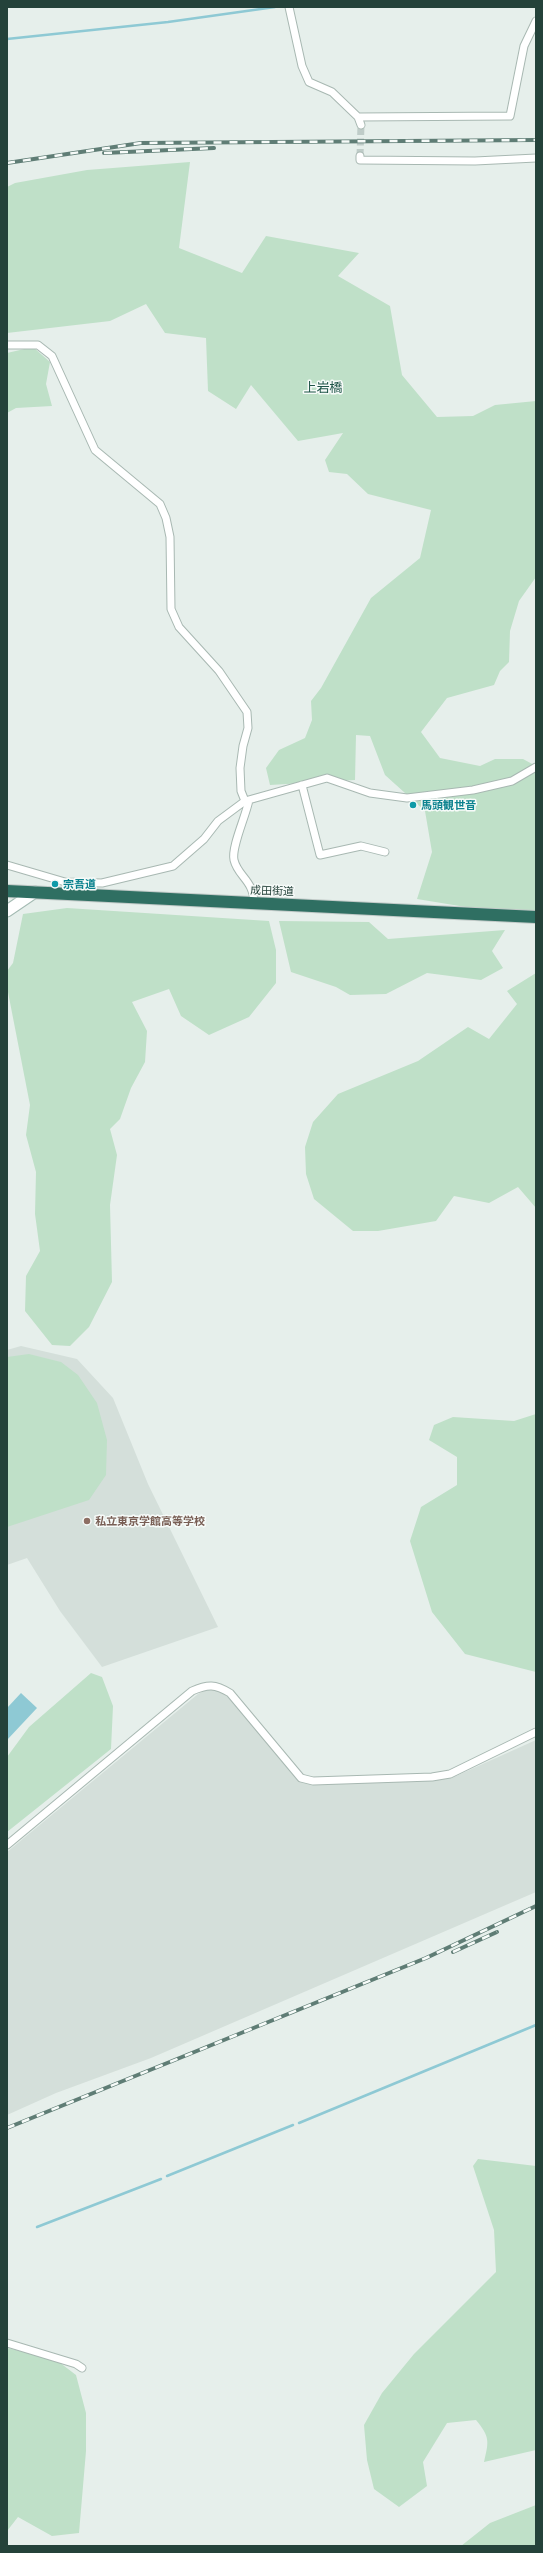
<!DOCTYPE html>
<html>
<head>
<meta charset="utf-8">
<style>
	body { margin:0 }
	#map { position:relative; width:543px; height:2553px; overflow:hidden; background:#e6efeb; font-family:Lato,sans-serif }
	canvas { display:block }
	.frame { position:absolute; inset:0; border:8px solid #24423a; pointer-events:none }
</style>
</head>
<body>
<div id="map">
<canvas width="543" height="2553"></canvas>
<div class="frame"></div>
</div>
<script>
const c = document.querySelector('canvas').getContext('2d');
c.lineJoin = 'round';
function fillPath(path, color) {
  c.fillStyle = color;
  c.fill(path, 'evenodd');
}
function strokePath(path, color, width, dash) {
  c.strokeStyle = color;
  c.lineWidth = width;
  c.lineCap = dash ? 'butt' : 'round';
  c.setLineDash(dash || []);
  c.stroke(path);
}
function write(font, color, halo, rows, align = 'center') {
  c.font = font + ' Lato,"Noto Sans JP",sans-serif';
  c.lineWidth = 3;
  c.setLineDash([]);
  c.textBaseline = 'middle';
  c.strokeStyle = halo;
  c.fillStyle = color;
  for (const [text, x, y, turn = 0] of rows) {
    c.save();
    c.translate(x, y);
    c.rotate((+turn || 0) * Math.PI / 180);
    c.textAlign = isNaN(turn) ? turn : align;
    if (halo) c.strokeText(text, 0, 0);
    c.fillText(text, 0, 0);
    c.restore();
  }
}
fillPath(new Path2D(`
	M21,1346L77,1359L113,1398L148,1484L218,1627L102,1667L60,1611L27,1558L7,1565V1350Z
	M213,1689L230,1697L298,1779L313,1784L439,1780L456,1776L536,1740V1892L151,2058L56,2093L7,2115V1852L198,1694L206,1690Z`), '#d4dfda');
fillPath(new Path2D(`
	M190,162L179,248L242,273L266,236L359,253L338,276L390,306L402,375L437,417L473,416L495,405L536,401V577L519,601L510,631L509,662L500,671L494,685L447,698L421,732L440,758L480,766L495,759H523L536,766V911L484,910L417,899L432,852L425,811L385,775L370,736L356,735L355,780L270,785L266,768L279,750L305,738L312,720L311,701L321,688L371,598L420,558L431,510L368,494L347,474L329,472L325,460L343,433L298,441L251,385L236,409L208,391L206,338L165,333L146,304L110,321L7,333V187L15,183L87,170Z
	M33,347L50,362L46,384L52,406L16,408L7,413V353Z
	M67,908L269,921L276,950V983L249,1017L209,1035L181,1016L169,989L132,1002L147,1031L145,1062L131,1088L120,1119L110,1129L117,1155L110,1205L112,1282L89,1327L70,1346L52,1345L25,1311L26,1276L40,1251L35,1214L36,1172L26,1135L30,1105L7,987V971L13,963L23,914Z
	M279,921L369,922L388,939L505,930L492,951L503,968L481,980L427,973L386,994L350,995L336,987L291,972Z
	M536,973V1208L518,1187L489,1203L454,1196L436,1221L378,1231H353L314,1199L306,1174L305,1147L313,1122L338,1094L418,1061L468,1027L489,1039L517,1004L507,991Z
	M29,1354L61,1362L78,1375L97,1403L107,1440L106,1475L89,1500L7,1527V1357Z
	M536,1414V1672L465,1654L432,1612L410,1541L421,1507L457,1485V1457L429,1440L434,1425L453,1417L514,1421Z
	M91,1673L102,1677L113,1706L111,1749L7,1832V1757L29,1727Z
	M478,2159L536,2166V2450L484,2462C489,2441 490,2437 476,2420L447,2423L423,2462L427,2486L399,2507L374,2489L367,2460L364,2425L382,2393L414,2354L496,2272L494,2230L473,2166Z
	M7,2348L55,2359L76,2375L86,2413V2451L79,2533L52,2536L18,2517L7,2531Z
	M536,2505V2546H461L490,2523Z`), '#bfe0c8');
fillPath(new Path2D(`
	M21,1693L37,1708L7,1740V1708Z`), '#8ec9d4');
strokePath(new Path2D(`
	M7,39L168,22L275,7
	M299,2123L536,2025
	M167,2176L293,2125
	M37,2227L161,2179`), '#8ec9d4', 2.5);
strokePath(new Path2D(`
	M360,156L361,125`), '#bfccc8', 7, [7, 3.5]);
const street = new Path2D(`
	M289,7L302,66L309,82L332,92L358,117
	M361,125L358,117L510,116L524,46L536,21
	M360,156V160L475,161L536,158
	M7,345H38L52,356L95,450L160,504L166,518L170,537L171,609L179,627L219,671L247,712L248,728L243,746L240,768L241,791L245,801
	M302,785L320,855L361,846L385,852
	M249,800C246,816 231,847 234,860C238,877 254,880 254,904
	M7,865L65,882L102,883L173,866L204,839L218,821L245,801L327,778L370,793L407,798L473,790L512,781L536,767
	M7,1845L192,1691C208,1684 215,1684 230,1693L301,1778L313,1781L432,1777L450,1774L536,1732
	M7,2343L76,2364L82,2368`);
const secondary = new Path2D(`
	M7,911L35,892`);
const highway = new Path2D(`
	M7,891L536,917`);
strokePath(street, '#a8b8b2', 9);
strokePath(secondary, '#a4bbb3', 13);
strokePath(highway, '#c2cac8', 14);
strokePath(street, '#fff', 7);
strokePath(secondary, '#fff', 11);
strokePath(highway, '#2f6f62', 12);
const rail = new Path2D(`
	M104,153L214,148
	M7,163L141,143L536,140
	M453,1952L497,1932
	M7,2128L426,1958L536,1906`);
strokePath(rail, '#5f7d75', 4);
strokePath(rail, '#f7fbf9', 2.5, [8]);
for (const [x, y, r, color] of [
	[413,805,4,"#0f9aa8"],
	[55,884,4,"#0f9aa8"],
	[87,1521,4,"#8d6e63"]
]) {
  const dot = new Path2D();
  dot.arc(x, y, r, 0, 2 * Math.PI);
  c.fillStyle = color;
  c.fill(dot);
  strokePath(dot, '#f7fbf9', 1.5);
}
write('bold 11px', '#0d838f', '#f7fbf9', [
	["馬頭観世音",421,805],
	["宗吾道",63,884]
], 'left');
write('11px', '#24423a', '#f7fbf9', [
	["成田街道",272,891,2]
]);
write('bold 11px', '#785e54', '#f7fbf9', [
	["私立東京学館高等学校",95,1521]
], 'left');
write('13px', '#1f5548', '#f7fbf9', [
	["上岩橋",323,388]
]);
</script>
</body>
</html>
